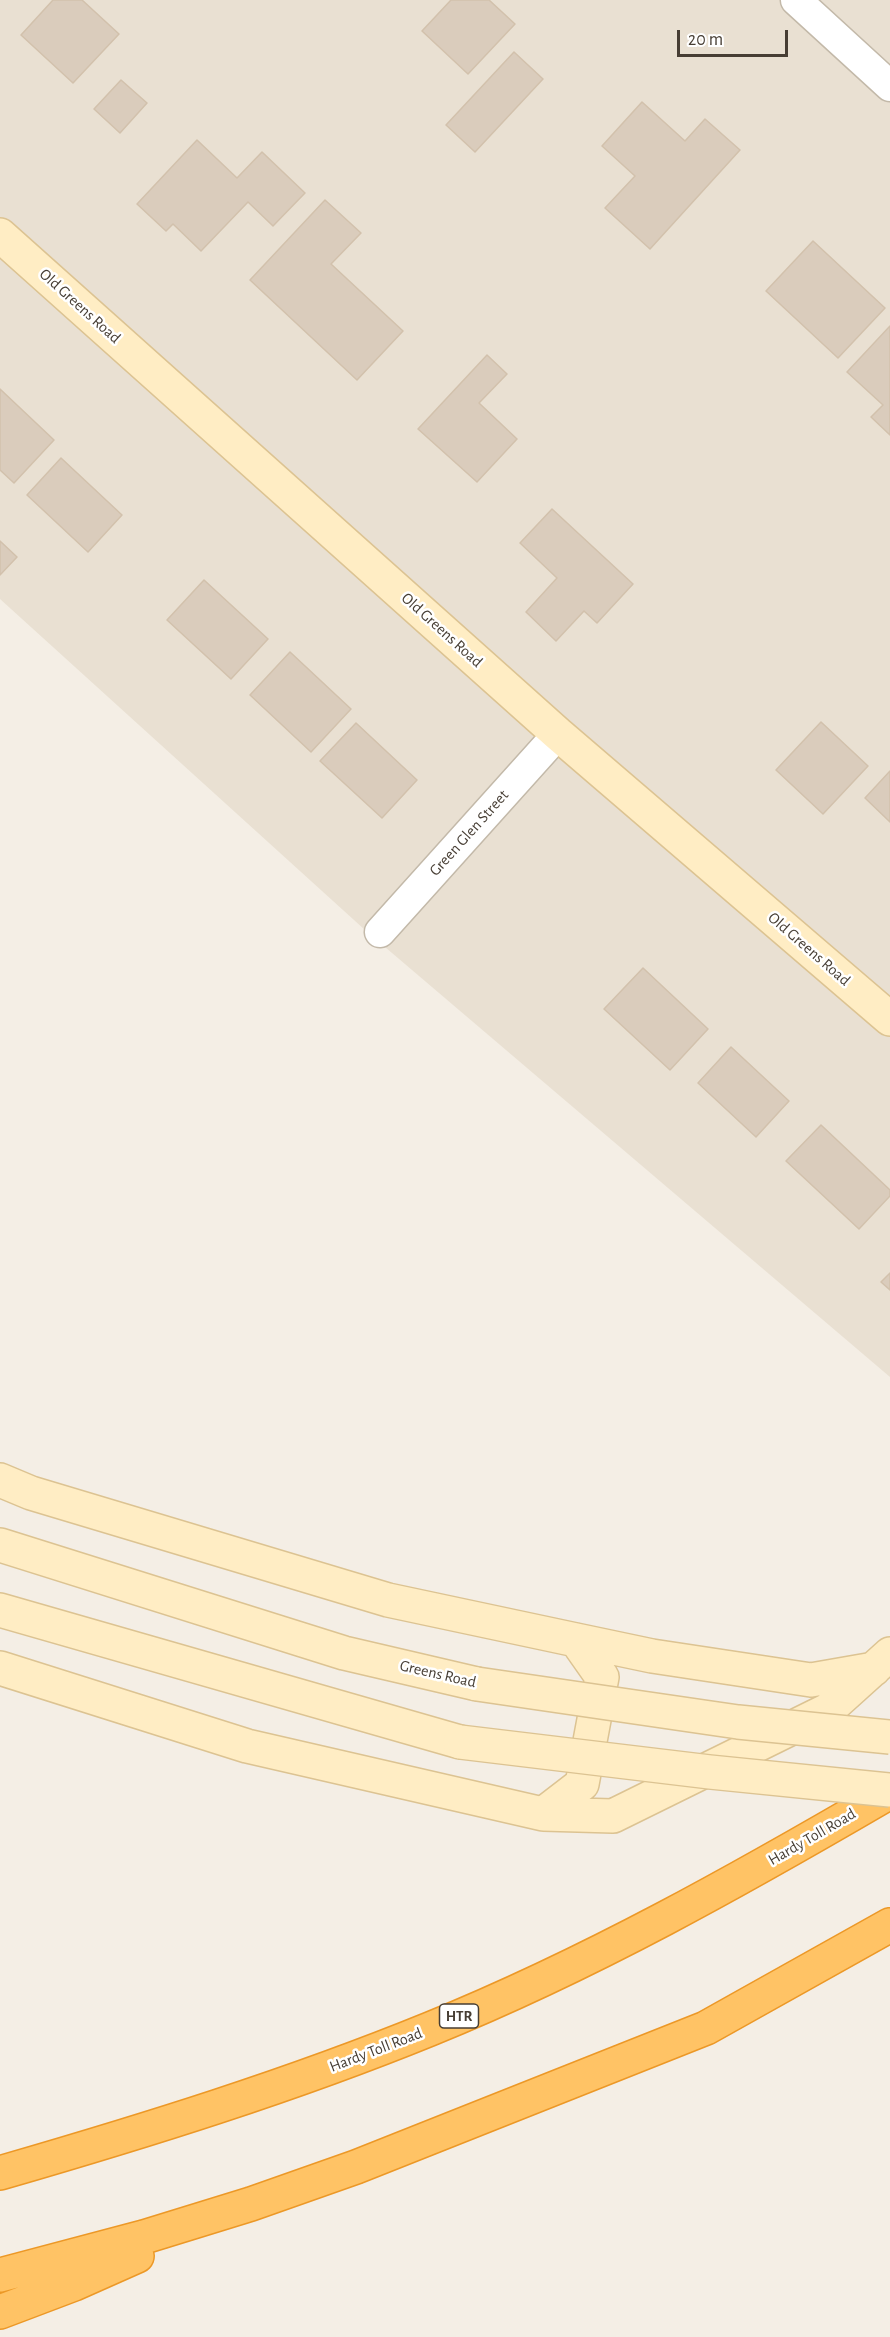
<!DOCTYPE html>
<html>
<head>
<meta charset="utf-8">
<style>
	body { margin:0 }
	#map { position:relative; width:890px; height:2337px; overflow:hidden; background:#f4eee5; font-family:"Alegreya Sans",sans-serif }
	canvas { display:block }
	.scale { position:absolute; left:677px; top:30px; width:111px; height:27px; box-sizing:border-box; border:3px solid #473e34; border-top:0; padding-left:8px; font-size:18px; line-height:21px; white-space:nowrap; color:#473e34; -webkit-text-stroke:4px #fff; paint-order:stroke }
</style>
</head>
<body>
<div id="map">
<canvas width="890" height="2337"></canvas>
<div class="scale">20 m</div>
</div>
<script>
const c = document.querySelector('canvas').getContext('2d');
c.lineJoin = 'round';
function fillPath(path, color) {
  c.fillStyle = color;
  c.fill(path, 'evenodd');
}
function strokePath(path, color, width, dash) {
  c.strokeStyle = color;
  c.lineWidth = width;
  c.lineCap = dash ? 'butt' : 'round';
  c.setLineDash(dash || []);
  c.stroke(path);
}
function write(font, color, halo, rows, align = 'center') {
  c.font = font + ' "Alegreya Sans",sans-serif';
  c.lineWidth = 5;
  c.setLineDash([]);
  c.textBaseline = 'middle';
  c.strokeStyle = halo;
  c.fillStyle = color;
  for (const [text, x, y, turn = 0] of rows) {
    c.save();
    c.translate(x, y);
    c.rotate((+turn || 0) * Math.PI / 180);
    c.textAlign = isNaN(turn) ? turn : align;
    if (halo) c.strokeText(text, 0, 0);
    c.fillText(text, 0, 0);
    c.restore();
  }
}
fillPath(new Path2D(`
	M0,0H890V1377L365,930L0,599Z`), '#e9e0d2');
const building = new Path2D(`
	M53,0H82L119,34L73,83L21,35Z
	M451,0H489L515,24L468,74L422,31Z
	M514,52L543,79L475,152L446,125Z
	M121,80L147,103L120,133L94,109Z
	M642,102L685,141L705,119L740,150L650,249L605,208L635,176L602,146Z
	M197,140L237,178L262,152L305,193L273,226L248,202L201,251L173,224L166,231L137,204Z
	M325,200L361,233L331,264L403,331L357,380L250,280Z
	M813,241L885,308L838,358L766,291Z
	M890,326V435L871,417L883,405L847,372Z
	M487,355L507,374L479,403L517,439L477,482L418,429Z
	M0,389L54,440L14,483L0,470Z
	M61,458L122,515L88,552L27,495Z
	M552,509L633,584L597,623L584,611L556,641L526,612L557,578L520,543Z
	M0,541L17,557L0,575Z
	M204,580L268,639L231,679L167,620Z
	M290,652L351,709L311,752L250,695Z
	M821,722L868,766L823,814L776,770Z
	M356,723L417,780L382,818L320,761Z
	M890,771V822L865,798Z
	M643,968L708,1029L670,1070L604,1009Z
	M731,1047L789,1101L756,1137L698,1083Z
	M821,1125L890,1190V1196L859,1229L786,1161Z
	M890,1273V1290L881,1282Z`);
fillPath(building, '#daccbc');
strokePath(building, '#d2c1ac', 1.5);
const street = new Path2D(`
	M796,0L890,86
	M380,932L558,734`);
const secondary = new Path2D(`
	M0,235L558,734L890,1019
	M0,1480L31,1493L388,1600L576,1640L652,1656L811,1680L874,1669
	M0,1545L344,1653L477,1684
	M0,1610L460,1742
	M0,1668L247,1746L543,1814L613,1816L828,1710L890,1654
	M543,1814L582,1784L602,1677L576,1640`);
const highway = new Path2D(`
	M0,2173C145,2131 290,2086 430,2029C590,1964 741,1879 890,1792
	M0,2275L144,2237L251,2204L356,2167L706,2028L890,1925
	M0,2312L74,2284L137,2256`);
strokePath(street, '#c3b9a9', 33);
strokePath(secondary, '#dcc392', 36);
strokePath(highway, '#ec9827', 36);
strokePath(street, '#fff', 30);
strokePath(secondary, '#ffedc4', 33);
strokePath(highway, '#ffc365', 33);
const secondaryBridge = new Path2D(`
	M477,1684L738,1722L890,1737
	M460,1742L710,1772L890,1790`);
strokePath(secondaryBridge, '#dcc392', 36, []);
strokePath(secondaryBridge, '#ffedc4', 33);
for (const [x, y, w] of [
	[459,2016,39]
]) {
  const box = new Path2D();
  box.roundRect(x - w / 2, y - 12, w, 24, 4.5);
  c.fillStyle = '#fff';
  c.fill(box);
  strokePath(box, '#473e34', 1.5);
}
write('bold 15px', '#473e34', null, [
	["HTR",459,2016]
]);
write('16px', '#473e34', '#fff', [
	["Old Greens Road",80,306,42],
	["Old Greens Road",442,630,42],
	["Green Glen Street",469,833,-48],
	["Old Greens Road",809,949,41],
	["Greens Road",438,1674,13],
	["Hardy Toll Road",812,1837,-30],
	["Hardy Toll Road",376,2050,-21]
]);
</script>
</body>
</html>
